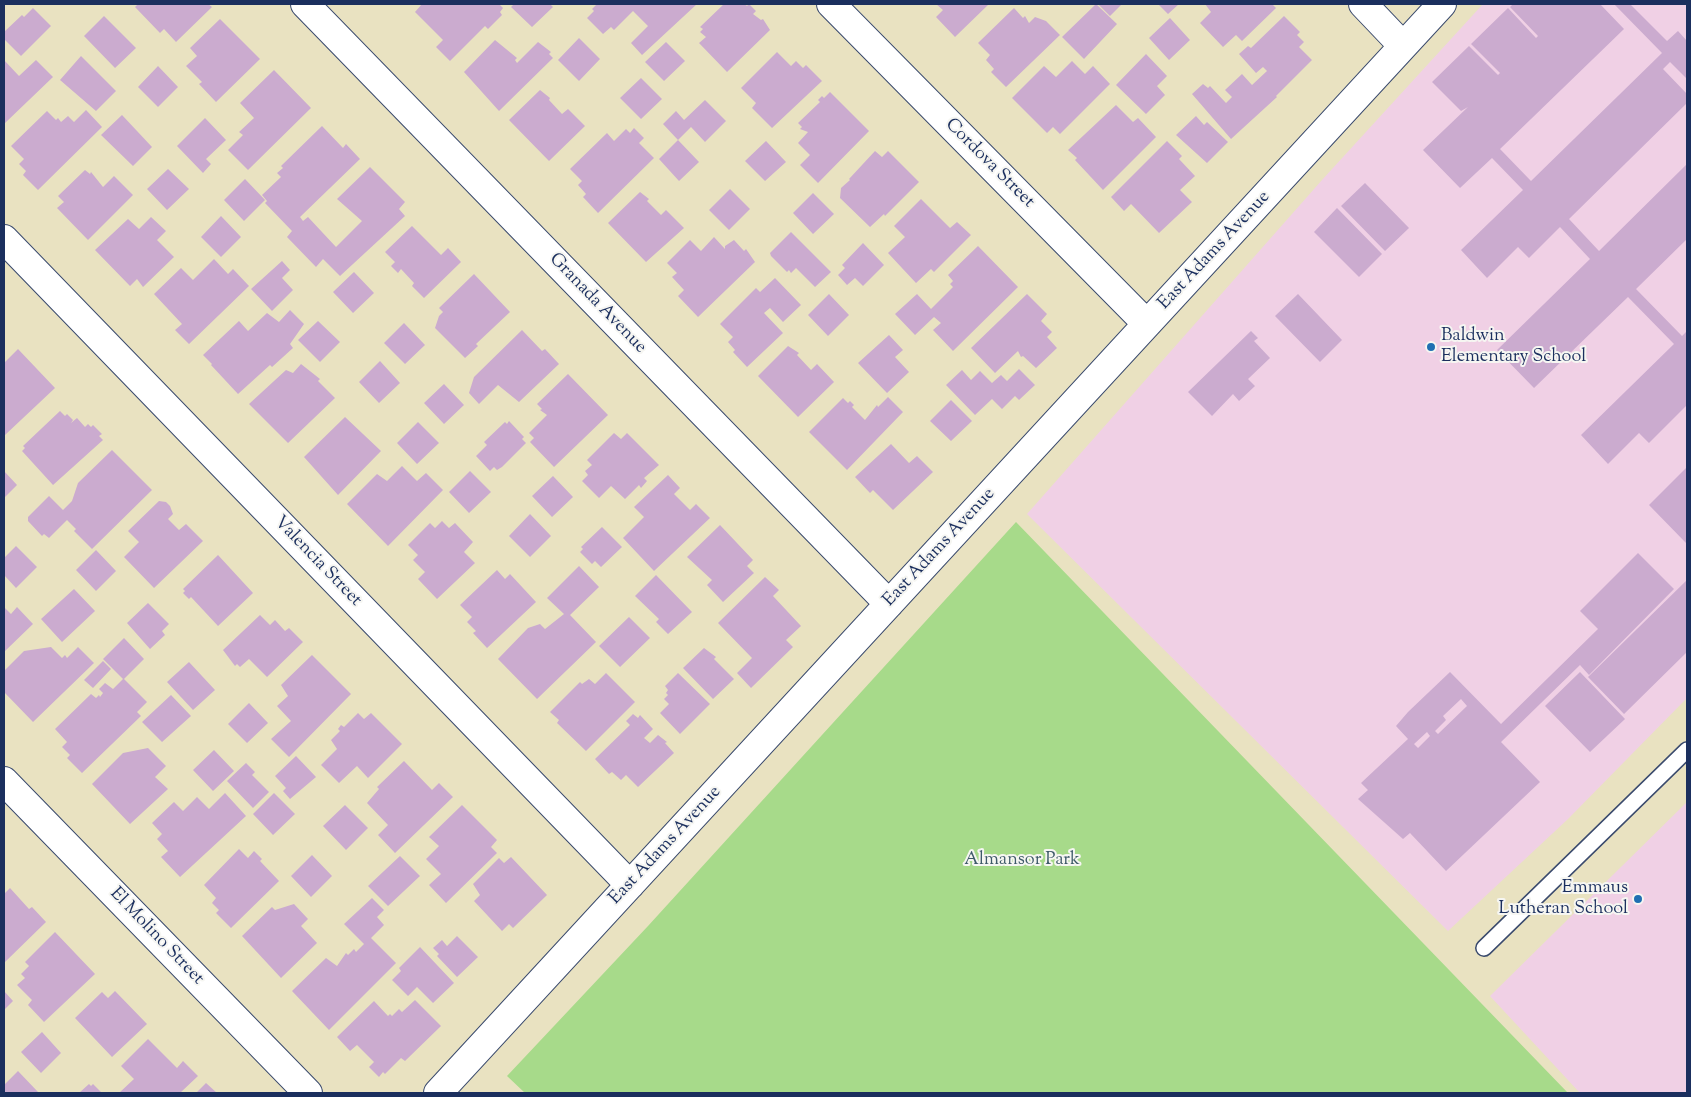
<!DOCTYPE html>
<html>
<head>
<meta charset="utf-8">
<style>
	body { margin:0 }
	#map { position:relative; width:1691px; height:1097px; overflow:hidden; background:#e9e2c1; font-family:"Sorts Mill Goudy",serif }
	canvas { display:block }
	.frame { position:absolute; inset:0; border:5px solid #1b2f5e; pointer-events:none }
</style>
</head>
<body>
<div id="map">
<canvas width="1691" height="1097"></canvas>
<div class="frame"></div>
</div>
<script>
const c = document.querySelector('canvas').getContext('2d');
c.lineJoin = 'round';
function fillPath(path, color) {
  c.fillStyle = color;
  c.fill(path, 'evenodd');
}
function strokePath(path, color, width, dash) {
  c.strokeStyle = color;
  c.lineWidth = width;
  c.lineCap = dash ? 'butt' : 'round';
  c.setLineDash(dash || []);
  c.stroke(path);
}
function write(font, color, halo, rows, align = 'center') {
  c.font = font + ' "Sorts Mill Goudy",serif';
  c.lineWidth = 4;
  c.setLineDash([]);
  c.textBaseline = 'middle';
  c.strokeStyle = halo;
  c.fillStyle = color;
  for (const [text, x, y, turn = 0] of rows) {
    c.save();
    c.translate(x, y);
    c.rotate((+turn || 0) * Math.PI / 180);
    c.textAlign = isNaN(turn) ? turn : align;
    if (halo) c.strokeText(text, 0, 0);
    c.fillText(text, 0, 0);
    c.restore();
  }
}
fillPath(new Path2D(`
	M1483,4H1687V698L1568,819L1448,931L1027,514L1322,180Z
	M1687,802V1093H1580L1490,996Z`), '#f0d0e5');
fillPath(new Path2D(`
	M1016,522L1568,1093H525L507,1076L648,926Z`), '#a7da8a');
fillPath(new Path2D(`
	M138,4H208L212,7L176,42L164,29L160,33L135,7Z
	M422,4H499L503,8L500,12L502,15L488,29L485,26L450,61L436,47L443,40L415,12Z
	M514,4H550L553,7L532,27L511,7Z
	M597,4H697L642,55L631,43L648,26L633,11L614,30L611,27L603,34L587,18L594,11L592,9Z
	M724,4H744L747,6L749,4L756,11L753,14L761,20L763,19L770,30L727,72L699,43L706,37L700,32L703,29L700,27Z
	M936,4H989L955,37L936,17L943,10Z
	M1096,4L1117,24L1084,59L1062,37Z
	M1098,4H1122L1110,16Z
	M1158,4H1179L1168,14Z
	M1205,4H1272L1276,8L1242,41L1236,35L1223,47L1200,23L1211,12Z
	M1513,4H1600L1624,29L1500,149L1531,181L1662,53L1614,4H1630L1667,41L1678,31L1687,41V79L1670,62L1663,69L1687,94V103L1569,219L1599,251L1687,164V239L1636,289L1682,336L1687,331V405L1649,443L1639,433L1608,464L1581,435L1674,344L1628,297L1534,388L1497,350L1590,259L1560,227L1529,258L1518,247L1487,278L1461,250L1523,190L1492,158L1460,188L1423,150L1468,107L1461,111L1432,82L1469,46L1498,75L1500,73L1471,44L1508,8L1536,38L1538,36L1510,7Z
	M33,8L51,26L21,56L4,39V32L22,15L24,17Z
	M1014,8L1023,18L1025,16L1029,23L1035,17L1046,21L1060,35L1006,87L991,72L994,69L986,60L990,55L978,43Z
	M104,16L136,48L115,68L84,36Z
	M1284,16L1300,32L1297,35L1304,42L1299,47L1312,60L1276,96L1277,97L1231,139L1192,94L1203,84L1208,88L1210,86L1226,103L1232,97L1225,90L1242,74L1252,85L1267,71L1263,67L1256,73L1239,54L1248,46L1251,48Z
	M1170,18L1190,40L1169,60L1149,38Z
	M220,19L260,59L216,102L199,84L202,82L186,66L197,56L190,48Z
	M579,38L600,59L579,81L558,60Z
	M495,40L517,58L515,60L517,63L538,42L551,52L549,54L553,58L499,111L464,72Z
	M666,42L685,61L664,81L645,62Z
	M777,52L791,66L796,61L803,68L806,65L822,81L772,128L752,108L756,103L741,88Z
	M1146,54L1167,76L1157,86L1165,95L1146,114L1116,85Z
	M81,56L116,91L96,111L60,80Z
	M4,60L19,76L36,60L53,77L4,124Z
	M1072,61L1085,74L1093,66L1110,84L1060,134L1053,127L1047,133L1012,98L1044,66L1056,77Z
	M158,66L178,87L158,107L138,87Z
	M274,70L311,108L248,170L228,150L243,135L239,132L254,118L240,103Z
	M641,78L662,99L641,119L620,98Z
	M540,90L550,98L549,100L562,114L568,109L585,126L549,161L509,120Z
	M830,92L869,131L818,183L800,165L810,155L798,143L808,132L800,129L802,127L798,123L820,102L818,100L822,96L824,98Z
	M705,100L726,121L705,142L691,127L678,140L663,124L676,111L684,120Z
	M1116,105L1133,122L1138,118L1156,137L1103,190L1075,160L1077,158L1068,150Z
	M86,110L102,127L38,190L23,175L26,171L19,164L24,159L11,146L47,111L56,120L58,118L61,122L68,116L74,122Z
	M122,115L152,147L133,166L101,135Z
	M1196,116L1204,125L1207,122L1228,142L1207,163L1176,135Z
	M205,118L226,140L206,159L211,164L203,173L177,146Z
	M322,126L343,148L346,144L360,159L300,217L303,221L308,217L336,247L362,221L337,199L370,167L405,202L399,209L405,216L340,276L323,259L316,267L287,237L292,231L265,203L267,201L262,195L281,177L277,173L283,168L281,166Z
	M634,128L644,138L639,143L654,158L598,213L583,197L586,194L578,185L582,181L570,169L607,133L614,141L626,129L630,133Z
	M678,140L699,162L679,181L659,159Z
	M766,141L786,162L765,181L745,161Z
	M1167,141L1182,156L1179,159L1195,176L1180,190L1192,202L1159,233L1131,204L1124,211L1111,197Z
	M875,151L882,157L888,151L919,182L885,216L884,214L870,227L840,198L841,188L850,180L849,179Z
	M168,169L189,189L167,210L147,189Z
	M85,170L90,174L91,172L103,187L114,176L133,195L88,240L57,208L64,202L58,196Z
	M245,179L265,200L244,221L224,200Z
	M1365,183L1409,228L1385,251L1341,206Z
	M730,189L750,209L729,230L709,210Z
	M640,192L649,199L647,201L661,215L666,210L684,228L646,262L608,223Z
	M813,193L834,214L813,234L793,213Z
	M921,199L950,228L957,222L971,235L934,272L931,269L916,283L888,253L905,237L894,226Z
	M1337,208L1382,254L1359,277L1314,232Z
	M221,216L241,237L221,257L201,237Z
	M151,217L166,231L157,240L174,257L143,287L137,279L130,286L95,250L128,219L139,229Z
	M412,226L441,255L448,248L461,262L424,298L412,286L414,283L401,269L398,273L391,266L395,262L385,252Z
	M791,232L831,272L815,287L796,268L791,273L789,270L787,272L771,256L770,253Z
	M714,237L725,249V246L734,240L744,251L746,249L755,262L698,317L678,296L684,290L672,277L677,273L667,263L690,240L701,251Z
	M863,243L884,265L863,286L855,278L847,285L838,275L845,268L842,265Z
	M978,246L1018,287L953,351L933,330L941,323L934,317L915,335L895,314L917,294L931,309L953,287L950,284L953,281L948,275Z
	M214,259L228,274L233,269L249,286L189,344L175,330L182,324L154,294L181,268L193,280Z
	M282,261L290,270L282,278L293,290L272,311L251,289Z
	M354,272L374,293L353,313L333,292Z
	M474,274L510,312L476,344L478,346L465,358L435,328L439,316L443,312L439,308Z
	M775,278L801,305L783,322L770,308L764,313L783,333L747,367L733,352L735,350L728,342L733,337L720,324L756,288L760,292Z
	M829,294L849,315L828,336L808,315Z
	M1027,294L1047,314L1041,321L1052,332L1047,337L1057,348L1036,368L1023,356L1021,357L1018,351L995,373L971,348Z
	M1298,294L1342,340L1320,362L1275,316Z
	M290,310L304,324L290,344L293,348L272,367L270,365L238,394L211,365L212,364L203,355L239,321L248,331L267,313L279,322Z
	M318,321L340,342L320,362L298,340Z
	M404,323L425,345L405,364L384,343Z
	M522,330L542,351L545,349L559,364L519,402L498,385L479,404L469,393L474,377Z
	M1251,331L1258,338L1254,341L1270,358L1248,379L1255,386L1239,401L1233,394L1212,416L1188,392Z
	M889,335L903,350L895,357L909,372L887,393L858,363Z
	M788,346L799,353L797,355L811,370L817,364L834,382L798,417L758,376Z
	M18,349L55,388L5,435L4,363Z
	M380,361L400,383L379,403L359,382Z
	M301,364L320,379L318,381L335,398L288,443L249,404L286,370L293,373Z
	M1019,369L1035,385L1019,400L1015,396L1002,409L992,399L975,415L946,385L962,370L971,380L980,371L992,383L1001,375L1007,381Z
	M568,374L608,415L554,467L530,442L534,438L529,433L547,415L540,410L542,409L537,404Z
	M444,384L464,405L444,424L424,403Z
	M888,397L903,412L847,470L809,432L843,398L848,403L850,401L854,405L852,407L865,420L877,405L878,407Z
	M951,400L972,421L951,441L930,421Z
	M60,411L65,416L67,414L73,420L71,423L77,418L85,427L88,424L91,427L93,425L102,434L99,436L103,440L53,485L22,451L25,448L23,446Z
	M345,417L381,451L338,495L304,457Z
	M509,421L524,437L522,439L526,443L502,467L497,470L494,467L490,471L476,456L487,445L484,442L505,422L507,424Z
	M418,422L439,443L417,464L397,443Z
	M614,433L621,439L627,433L659,465L644,478L647,481L641,488L639,485L625,499L611,486L599,498L582,481L588,475L585,471L592,465L587,460Z
	M891,444L909,463L917,456L933,472L893,510L873,490L870,493L855,477Z
	M112,450L152,490L92,549L74,531L76,529L67,520L49,538L44,534L42,536L28,521V517L49,496L63,510L72,501L78,483Z
	M402,466L417,481L426,473L443,490L388,546L347,504L377,474L387,481Z
	M1687,467V542L1686,543L1649,505Z
	M4,471L17,485L4,498Z
	M470,471L491,492L469,513L449,492Z
	M668,475L680,488L674,494L690,510L696,504L710,518L654,571L623,538L644,517L634,507Z
	M553,476L573,497L552,517L532,496Z
	M159,501L166,502L170,506L173,514L168,519L179,530L186,524L203,541L154,588L124,557L139,542L128,531Z
	M530,514L551,536L530,557L509,536Z
	M442,521L449,528L455,523L473,542L464,552L475,563L437,599L418,579L425,572L413,560L418,555L408,545L430,523L435,528Z
	M720,525L753,560L747,566L754,573L723,602L707,585L712,580L687,557Z
	M602,527L622,547L601,567L595,561L592,564L580,552L583,549L581,547Z
	M16,546L37,567L16,588L4,575V558Z
	M96,550L116,571L96,591L76,570Z
	M1638,553L1674,589L1589,675L1580,665L1501,742L1540,782L1446,871L1410,833L1403,839L1358,799L1368,790L1361,783L1408,739L1396,726L1408,712L1450,672L1501,724L1598,629L1580,611ZM1461,699L1467,706L1438,734L1435,731L1446,720L1443,716ZM1427,732L1430,736L1418,748L1414,744Z
	M218,555L253,593L218,626L191,597L189,599L183,593L185,591L183,589Z
	M579,566L599,587L570,615L596,642L537,699L498,659L528,628L540,624L545,629L564,614L547,598Z
	M497,570L505,579L510,574L536,602L487,648L473,633L476,631L467,622L472,617L460,605Z
	M656,575L692,612L668,634L656,622L659,619L635,596Z
	M765,577L779,590L773,596L801,626L786,640L793,647L751,688L737,673L752,658L718,623Z
	M1687,580V652L1624,714L1588,677Z
	M74,589L95,611L62,642L41,619Z
	M148,603L169,624L162,631L165,635L150,649L127,623Z
	M4,607L11,614L17,607L33,624L4,652Z
	M260,615L270,625L275,620L285,631L289,628L303,642L267,677L249,659L240,667L237,664L235,666L223,650Z
	M629,617L650,638L620,667L599,646Z
	M124,638L144,659L124,679L147,702L137,712L141,716L82,773L67,758L70,755L62,747L67,742L55,729L91,694L96,698L99,695L100,697L103,693L99,689L105,683L113,689L123,679L103,659Z
	M51,647L62,658L65,655L67,658L78,647L94,663L33,722L4,692V671L24,651Z
	M704,648L716,657L714,659L734,679L713,699L683,668Z
	M312,655L351,694L289,757L271,739L291,721L277,706L288,696L281,685Z
	M103,661L111,669L93,688L84,680Z
	M189,662L215,690L193,710L167,682Z
	M1580,672L1625,719L1590,752L1545,706Z
	M606,673L635,702L586,751L557,723L559,720L550,712L580,682L582,684L589,679L595,684Z
	M678,673L710,704L680,734L660,713L669,704L664,699L668,695L666,693L668,690L665,686Z
	M171,695L191,716L162,742L142,722Z
	M249,703L268,723L247,743L228,724Z
	M358,713L364,719L371,713L402,744L368,778L357,766L339,783L321,765L337,749L331,740L340,731L338,729L341,725L344,727Z
	M633,714L638,718L640,715L653,729L644,738L650,743L658,735L667,742L665,743L674,753L638,787L626,775L621,780L612,772L609,774L595,759L630,725L626,721Z
	M148,748L166,766L155,777L168,789L130,824L92,784L123,753Z
	M214,750L234,771L213,791L193,770Z
	M296,756L316,777L290,799L283,791L286,788L275,776Z
	M404,761L432,790L439,783L453,797L395,853L378,835L388,825L367,803L379,789L377,787Z
	M246,763L255,772L252,775L269,792L253,808L227,781Z
	M225,793L246,816L180,877L161,857L168,851L157,839L162,834L152,823L174,802L183,811L197,797L209,809Z
	M274,793L295,814L273,835L253,814Z
	M345,805L368,828L346,850L323,826Z
	M462,805L497,840L491,847L497,853L446,903L429,885L441,874L426,859L439,846L429,837Z
	M239,849L248,858L254,851L262,859L260,861L279,881L231,928L216,913L219,910L212,903L216,898L204,885Z
	M312,855L332,876L311,897L291,876Z
	M400,856L420,876L388,906L368,886Z
	M511,857L547,895L513,928L509,924L502,931L474,901L480,895L473,884L499,858L504,863Z
	M10,888L29,909L32,907L46,922L4,963V894Z
	M372,898L384,910L377,917L384,925L371,938L396,963L329,1030L292,991L326,958L337,966L346,953L348,955L354,949L356,952L364,944L344,924Z
	M294,904L308,919L301,926L317,943L281,978L242,936L272,907L275,910Z
	M55,932L95,974L44,1022L28,1005L32,1000L17,985L25,978L21,974L29,966L25,962Z
	M457,936L478,957L457,977L437,956L439,954L433,948L442,940L447,946Z
	M420,947L454,983L433,1003L417,987L408,996L392,980L401,971L399,968Z
	M4,991L13,1001L4,1010Z
	M115,991L147,1024L112,1057L75,1018L102,992L108,998Z
	M415,1000L441,1026L405,1061L401,1058L385,1074L383,1072L379,1077L369,1067L374,1062L357,1045L350,1051L337,1037L374,1001L388,1016L390,1014L392,1016L399,1009L402,1012Z
	M42,1032L61,1053L41,1073L21,1052Z
	M148,1039L177,1068L183,1061L198,1076L180,1093H119L134,1079L121,1066Z
	M18,1071L38,1092L37,1093H4V1085Z
	M206,1083L217,1093H196Z
	M89,1084L91,1086L93,1084L102,1093H79Z`), '#cbabcf');
const lane = new Path2D(`
	M1484,948L1687,750`);
const street = new Path2D(`
	M305,4L889,604
	M831,4L1147,324
	M1363,4L1403,46
	M4,239L630,885
	M4,781L308,1093
	M438,1093L1442,4`);
strokePath(lane, '#3a4a6d', 18);
strokePath(street, '#3a4a6d', 30);
strokePath(lane, '#fff', 15);
strokePath(street, '#fff', 28);
for (const [x, y, r, color] of [
	[1431,347,5,"#1f6fb2"],
	[1638,899,5,"#1f6fb2"]
]) {
  const dot = new Path2D();
  dot.arc(x, y, r, 0, 2 * Math.PI);
  c.fillStyle = color;
  c.fill(dot);
  strokePath(dot, '#f6f6f2', 2);
}
write('18px', '#1b2f5e', '#f6f6f2', [
	["Cordova Street",989,164,45],
	["East Adams Avenue",1215,251,-47],
	["Granada Avenue",597,304,46],
	["East Adams Avenue",940,548,-47],
	["Valencia Street",317,562,46],
	["East Adams Avenue",666,846,-47],
	["El Molino Street",156,937,46]
]);
write('18px', '#1b2f5e', '#f6f6f2', [
	["Baldwin",1441,337],
	["Elementary School",1441,358],
	["Emmaus",1628,889,"right"],
	["Lutheran School",1628,910,"right"]
], 'left');
write('18px', '#3e5a69', '#f6f6f2', [
	["Almansor Park",1022,861]
]);
</script>
</body>
</html>
